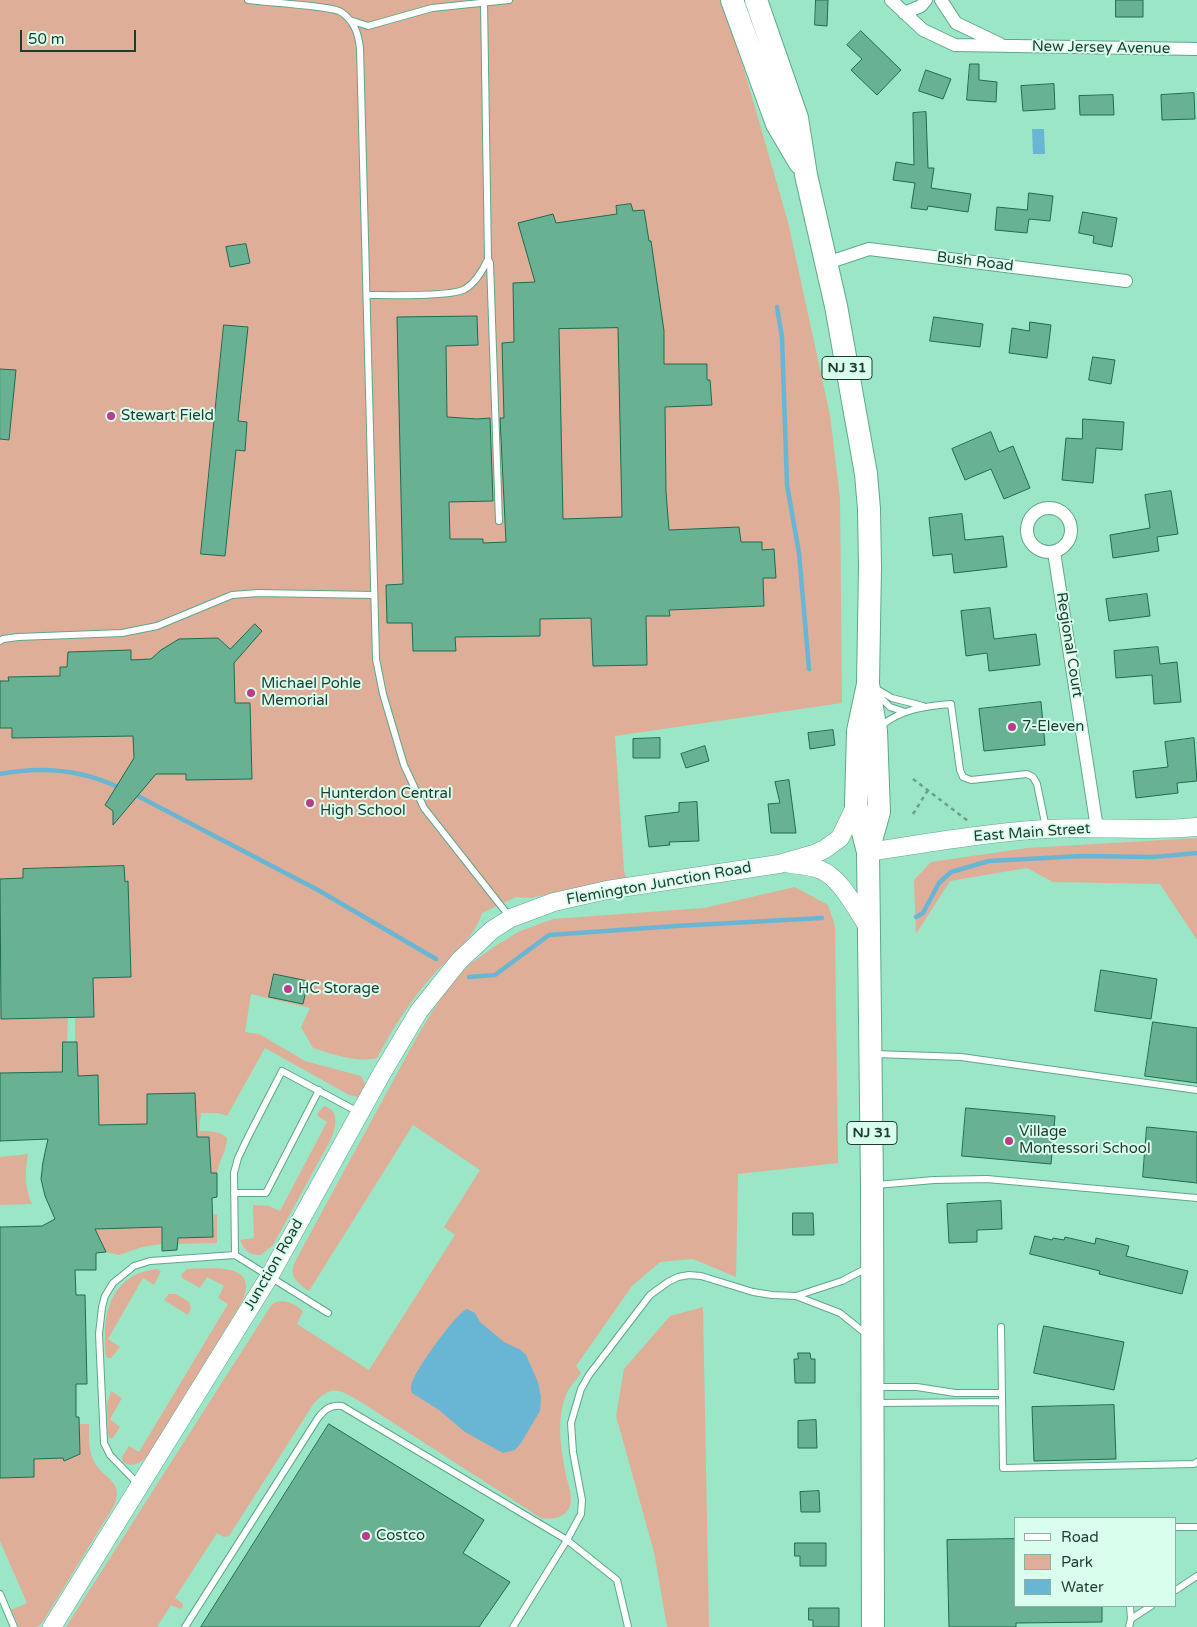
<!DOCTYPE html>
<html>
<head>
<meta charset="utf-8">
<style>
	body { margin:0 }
	#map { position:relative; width:1197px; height:1627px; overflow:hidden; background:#9be6c6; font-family:"Varela Round",sans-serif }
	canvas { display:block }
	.legend { position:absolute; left:1014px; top:1517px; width:162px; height:90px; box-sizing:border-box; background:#dafeed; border:1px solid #8fb1a1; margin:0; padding:6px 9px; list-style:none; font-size:15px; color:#1e3d30 }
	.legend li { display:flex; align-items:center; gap:10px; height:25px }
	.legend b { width:25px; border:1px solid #8fb1a1 }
	.scale { position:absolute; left:20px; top:30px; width:116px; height:22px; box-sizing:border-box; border:2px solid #1e3d30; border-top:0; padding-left:6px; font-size:15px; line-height:18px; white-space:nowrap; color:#1e3d30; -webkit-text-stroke:4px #dafeed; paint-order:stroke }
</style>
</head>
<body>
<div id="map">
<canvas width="1197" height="1627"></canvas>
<ul class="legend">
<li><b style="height:6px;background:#fff"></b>Road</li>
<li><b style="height:14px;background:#dfae98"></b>Park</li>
<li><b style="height:14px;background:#69b6d4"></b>Water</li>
</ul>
<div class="scale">50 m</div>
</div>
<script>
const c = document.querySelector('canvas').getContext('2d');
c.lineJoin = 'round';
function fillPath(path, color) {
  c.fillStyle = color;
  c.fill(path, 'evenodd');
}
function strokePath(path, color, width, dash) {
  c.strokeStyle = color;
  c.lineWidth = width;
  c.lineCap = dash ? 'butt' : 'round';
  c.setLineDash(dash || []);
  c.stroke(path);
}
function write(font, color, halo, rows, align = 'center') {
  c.font = font + ' "Varela Round",sans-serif';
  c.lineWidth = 4;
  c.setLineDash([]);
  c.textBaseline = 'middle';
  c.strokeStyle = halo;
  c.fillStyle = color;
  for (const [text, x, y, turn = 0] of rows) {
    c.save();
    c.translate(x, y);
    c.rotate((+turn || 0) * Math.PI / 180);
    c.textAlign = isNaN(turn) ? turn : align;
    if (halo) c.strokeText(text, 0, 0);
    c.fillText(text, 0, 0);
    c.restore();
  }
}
fillPath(new Path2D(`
	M0,0H724L788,222L830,415L840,498L842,703L615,736L624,870L626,878L530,898L516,897L482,913C475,938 450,956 434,974C411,999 393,1028 377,1058C356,1063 332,1054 313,1048L301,1027L310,1008L251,994L245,1032L259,1034L305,1061L361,1076L366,1086L363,1093L358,1097L349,1095L265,1048L227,1116L218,1113H201L199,1131C208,1131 221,1131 227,1138C227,1150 219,1161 217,1173H211L209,1137H197L195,1093L147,1124L99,1125L98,1076H78L77,1042H75V1018L94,1017L91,877L64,868L24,869L23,878L0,879ZM128,881L129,977L110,978L108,882Z
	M1197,838V940L1160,884L1053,882L1027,868L950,881L916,934L914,880L931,862L1027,848Z
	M795,887L828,905L835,926L838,1163L738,1174L736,1277L693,1259L660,1262L632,1286L576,1366L581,1373C576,1380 569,1387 566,1395C556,1421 561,1449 566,1475C568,1484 573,1496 570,1506C566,1518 552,1520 541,1518L361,1402C340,1390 333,1383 314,1403L229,1536L224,1537L217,1533L175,1598L183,1604V1606L181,1609L171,1605L157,1627H66L272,1304C284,1298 293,1303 303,1311L297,1324L369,1370L455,1235L444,1227L480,1170L413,1125L309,1291C283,1274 293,1267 305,1243L418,1035L432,1012L451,984L470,964L494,947L520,931L553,919L704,908Z
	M0,981L1,1019L68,1018L67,1042H63L62,1057L70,1072L0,1073Z
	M324,1106C340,1110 336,1127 331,1139L273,1245L261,1255C249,1255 245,1251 240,1240L254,1238L253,1205L269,1206L280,1211L327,1122L319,1117L317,1114Z
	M28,1154C25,1172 24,1187 32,1204L0,1205V1157Z
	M213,1214L217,1215V1243L177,1244V1238L213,1237Z
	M162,1227V1244L142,1247L119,1255L106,1252L99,1238H96L81,1229Z
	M157,1269L161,1271L154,1285L143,1278L108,1339L120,1347L111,1358H107C104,1351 105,1342 105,1335C105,1300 120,1273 157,1269Z
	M187,1269C209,1269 259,1261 243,1300L148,1456C140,1463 133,1468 123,1462L122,1457L129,1446L139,1452L228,1304L218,1298L224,1286L207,1277L200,1288L182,1278L181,1275Z
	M169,1294H176L189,1302L191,1308L188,1315L164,1300Z
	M703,1307L709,1627H667L654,1552L616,1416L624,1369L670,1316Z
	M111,1391L122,1398L110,1419L120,1427L113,1438H109L108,1434L107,1405Z
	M80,1424H89C89,1435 88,1449 93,1459C100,1478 124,1479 115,1504L42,1623L37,1627H19L11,1610L27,1603L0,1541V1478L33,1477L34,1459L63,1458L64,1461L80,1454Z`), '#dfae98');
fillPath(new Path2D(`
	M1032,129H1044L1045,154H1033Z
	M467,1309L475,1313L480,1322L504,1342L521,1350L526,1355L538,1382L541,1397L540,1411L521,1443L515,1450L503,1453L465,1432L439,1410L412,1393C410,1388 411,1383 414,1378C419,1366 456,1313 467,1309Z`), '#69b6d4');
strokePath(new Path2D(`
	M777,307L782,337L787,485L799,553L809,669
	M0,774C42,766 81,769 120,788
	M134,794L318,890L436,959
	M916,917L923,913L939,883L951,872L989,861L1082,856L1153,857L1197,853
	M469,977L495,975L549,935L676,926L822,918`), '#69b6d4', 4.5);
const building = new Path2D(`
	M816,0H828L827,26L815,25Z
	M1116,0H1143V17H1116Z
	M861,31L901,70L877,95L851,70L862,59L847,45Z
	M970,64H979V80L997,82L996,102L967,100Z
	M926,70L951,79L943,99L919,91Z
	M1054,84L1055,109L1023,111L1021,86Z
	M1194,93L1195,119L1162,120L1161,95Z
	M1113,95L1114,115H1080L1079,96Z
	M926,112L928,168H934L931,188L971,194L968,212L928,206L927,210L911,208L915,183L893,180L896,162L914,165L913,113Z
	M1029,193L1053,196L1050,221L1029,219L1027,233L995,230L997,207L1027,210Z
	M631,204L633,211L644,210L649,241H651L664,331V364H707V380H710L712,405L665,407L666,492L669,530L739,527L741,542H762V550L774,549L776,578H763L764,606L669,610L670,616H646L647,665L593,666L591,618L540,619V636L455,637L456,651H413L412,623H387L386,585L403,584L397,317L477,316L478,345L446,346L447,417L477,419L490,418L493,501L449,502L450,539H483V543L506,542L500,418H504L502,343L514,342L513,283L535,282L518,223L553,214L556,223L617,214L616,206ZM618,328L622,517L563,519L559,329Z
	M1083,212L1117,218L1112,247L1093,243L1094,236L1079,233Z
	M246,244L250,263L230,267L226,247Z
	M934,317L983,324L980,347L930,341Z
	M1030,322L1051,325L1047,358L1009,353L1012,328L1029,331Z
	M224,325L248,327L238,421L247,422L245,451L236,450L225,556L201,554Z
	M1093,357L1115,360L1111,384L1089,380Z
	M0,369L16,370L9,440L0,439Z
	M1083,419L1124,422L1122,450L1096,448L1093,483L1062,480L1066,438L1082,439Z
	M991,432L999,452L1013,446L1030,488L1004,499L991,469L965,480L952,449Z
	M1171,491L1178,534L1157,537L1159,551L1113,558L1110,535L1150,528L1145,495Z
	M962,514L965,540L1003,536L1007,567L954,573L952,554L933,556L929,518Z
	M1147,594L1150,616L1109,621L1106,599Z
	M990,608L994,639L1036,634L1040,665L989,671L987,653L966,656L961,611Z
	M255,624L262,631L234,663L235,703H250L252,779L186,780V774H156L113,825V811L105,805L134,758L133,736L12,738V728H0V681H9L8,677L60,676V667H67L68,652L131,650V660L151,659L161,650L179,639L218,638L230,649Z
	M1158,647L1160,664L1177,662L1181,702L1154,704L1152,675L1116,678L1114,651Z
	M1041,702L1045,745L984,751L979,709Z
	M833,730L835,745L810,749L808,733Z
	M660,738V758H633V739Z
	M1194,738L1197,781L1177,783L1178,793L1136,798L1133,771L1168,767L1165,742Z
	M705,746L709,761L686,768L681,754Z
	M789,780L796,833H771L768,804L780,803L775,782Z
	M697,802L699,841L669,842L670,845L649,847L645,816L679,812V803Z
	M124,866L125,882L128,881L131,977L93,978L94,1017L1,1019L0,879L23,878V869Z
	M1101,970L1157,979L1151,1019L1095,1011Z
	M274,974L308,981L303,1004L269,997Z
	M1153,1022L1197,1028V1083L1145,1076Z
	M63,1042H77L78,1076L98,1075L99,1125L147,1124V1094L195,1093L197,1137H209L211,1173H217V1197L212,1198L213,1237L178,1238L177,1250L162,1251V1227L95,1229L106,1252L96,1253V1270H75L76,1295H85L87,1384H76V1417H79L80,1454L64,1461L63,1458L34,1459V1477L0,1478V1227L42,1226L55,1219L45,1196L41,1179L43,1162L48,1139L0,1141V1073L62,1072Z
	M966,1108L1055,1116L1051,1164L962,1156Z
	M1147,1127L1197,1132V1183L1143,1177Z
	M1001,1201L1002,1229L977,1230V1242L949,1243L947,1204Z
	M793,1213H813L814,1235H793Z
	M1035,1236L1052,1240L1053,1238L1064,1240L1065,1237L1095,1244L1096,1238L1129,1246L1126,1256L1188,1271L1182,1294L1099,1274L1100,1271L1030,1254Z
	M1044,1326L1124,1342L1114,1390L1034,1373Z
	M798,1353H810L811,1359H815V1383H795L794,1359H798Z
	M1114,1405L1116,1459L1034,1461L1032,1407Z
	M816,1420L817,1448H798V1421Z
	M329,1424L484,1520L463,1553L510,1582L479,1627H201Z
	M819,1491L820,1512H801L800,1492Z
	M1016,1539V1606H1102V1622L1016,1623V1627H949L947,1540Z
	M795,1543H826V1566H800V1556H795Z
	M809,1608H839V1627H813V1620H809Z`);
fillPath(building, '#68b293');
strokePath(building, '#1c6c50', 1);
const lane = new Path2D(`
	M248,0C262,2 333,6 341,12C354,21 358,32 360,48L376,659L383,694L404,765L424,808L509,916
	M353,21L368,26L432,8L509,0
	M488,259L490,263L499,521
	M367,295C385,295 453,297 465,289C475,283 483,270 488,259L484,2
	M0,641L3,639L18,637L122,633L157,626L232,595L258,593L374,595
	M875,688L892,698L923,706
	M877,694L890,707L905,712
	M881,726C901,709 926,706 951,704L960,770L963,777L971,780L1027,774L1033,777L1037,784L1046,828
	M875,1054L961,1057L1197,1090
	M876,1185L934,1180L987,1179L1197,1198
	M234,1193H266L319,1090
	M235,1255L234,1173L238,1158L249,1135L282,1071L360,1113
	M796,1296L840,1313L866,1334
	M1001,1327L1003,1468L1194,1464L1197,1462
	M876,1387H917L955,1393H1002
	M876,1403L1002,1402
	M139,1485L110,1455L104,1443L99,1334L102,1307L105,1296L113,1283L134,1266L150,1261L235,1255L328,1313
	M1176,1527H1197
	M1176,1590L1197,1576
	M0,1594L14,1627
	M1130,1606L1131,1619
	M185,1627L318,1418C325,1409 330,1405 342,1406L567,1540L617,1580L628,1627
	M513,1627L567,1540L581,1514L582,1500L573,1452L571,1423L581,1389L589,1375L650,1295L668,1282L678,1277L689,1275L701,1276L753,1292L772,1295L796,1296L842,1281L867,1268
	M1129,1627L1131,1619L1151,1606`);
const street = new Path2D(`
	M891,0L923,30L955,45L1197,49
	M941,0L956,23L1000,44
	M904,13L921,6L926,0
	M827,263L869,249L1126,281
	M1027 530a22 22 0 1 1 44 0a22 22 0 1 1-44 0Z
	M1054,552L1097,828`);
const secondary = new Path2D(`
	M868,852C927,843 985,833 1045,829C1096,826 1147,832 1197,827
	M790,864C800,865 812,866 821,870C841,878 857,911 869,928
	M52,1627L269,1277L382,1073L419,1011L459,961L492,930L511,918L554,902L607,890L779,864L814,854L825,849L840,838L856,805`);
const highway = new Path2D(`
	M732,0L777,124L800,163
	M756,0L797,118L806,175L836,306L866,474L869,509L870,567L868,684L876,731L879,812L868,851
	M868,684L858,731L856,805L868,852L872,1186L873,1627`);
strokePath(lane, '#5da88a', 8);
strokePath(street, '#5da88a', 14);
strokePath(secondary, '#5da88a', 19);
strokePath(highway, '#5da88a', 24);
strokePath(new Path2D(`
	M913,779L968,821
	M913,814L928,790`), '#68a188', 2.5, [4, 4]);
strokePath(lane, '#fff', 6);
strokePath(street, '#fff', 12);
strokePath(secondary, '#fff', 18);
strokePath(highway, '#fff', 22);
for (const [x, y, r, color] of [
	[111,416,5,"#ba3d8c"],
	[251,693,5,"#ba3d8c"],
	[1012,727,5,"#ba3d8c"],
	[310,803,5,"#ba3d8c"],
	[288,989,5,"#ba3d8c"],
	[1009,1141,5,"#ba3d8c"],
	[366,1536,5,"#ba3d8c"]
]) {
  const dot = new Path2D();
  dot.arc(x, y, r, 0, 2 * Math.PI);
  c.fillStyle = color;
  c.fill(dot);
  strokePath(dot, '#dafeed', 2);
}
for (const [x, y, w] of [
	[847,368,50],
	[872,1133,50]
]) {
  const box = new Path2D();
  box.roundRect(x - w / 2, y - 11.5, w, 23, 4);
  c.fillStyle = '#dafeed';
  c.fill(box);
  strokePath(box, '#1e3d30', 1);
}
write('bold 14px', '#1e3d30', null, [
	["NJ 31",847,368],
	["NJ 31",872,1133]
]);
write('15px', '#1e3d30', '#dafeed', [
	["New Jersey Avenue",1101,48,1],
	["Bush Road",975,262,7],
	["Regional Court",1069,645,81],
	["East Main Street",1032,833,-4],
	["Flemington Junction Road",659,884,-10],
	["Junction Road",274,1265,-60]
]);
write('15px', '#1e3d30', '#dafeed', [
	["Stewart Field",121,416],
	["Michael Pohle",261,684],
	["Memorial",261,701],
	["7-Eleven",1022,727],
	["Hunterdon Central",320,794],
	["High School",320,811],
	["HC Storage",298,989],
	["Village",1019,1132],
	["Montessori School",1019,1149],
	["Costco",376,1536]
], 'left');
</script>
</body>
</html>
